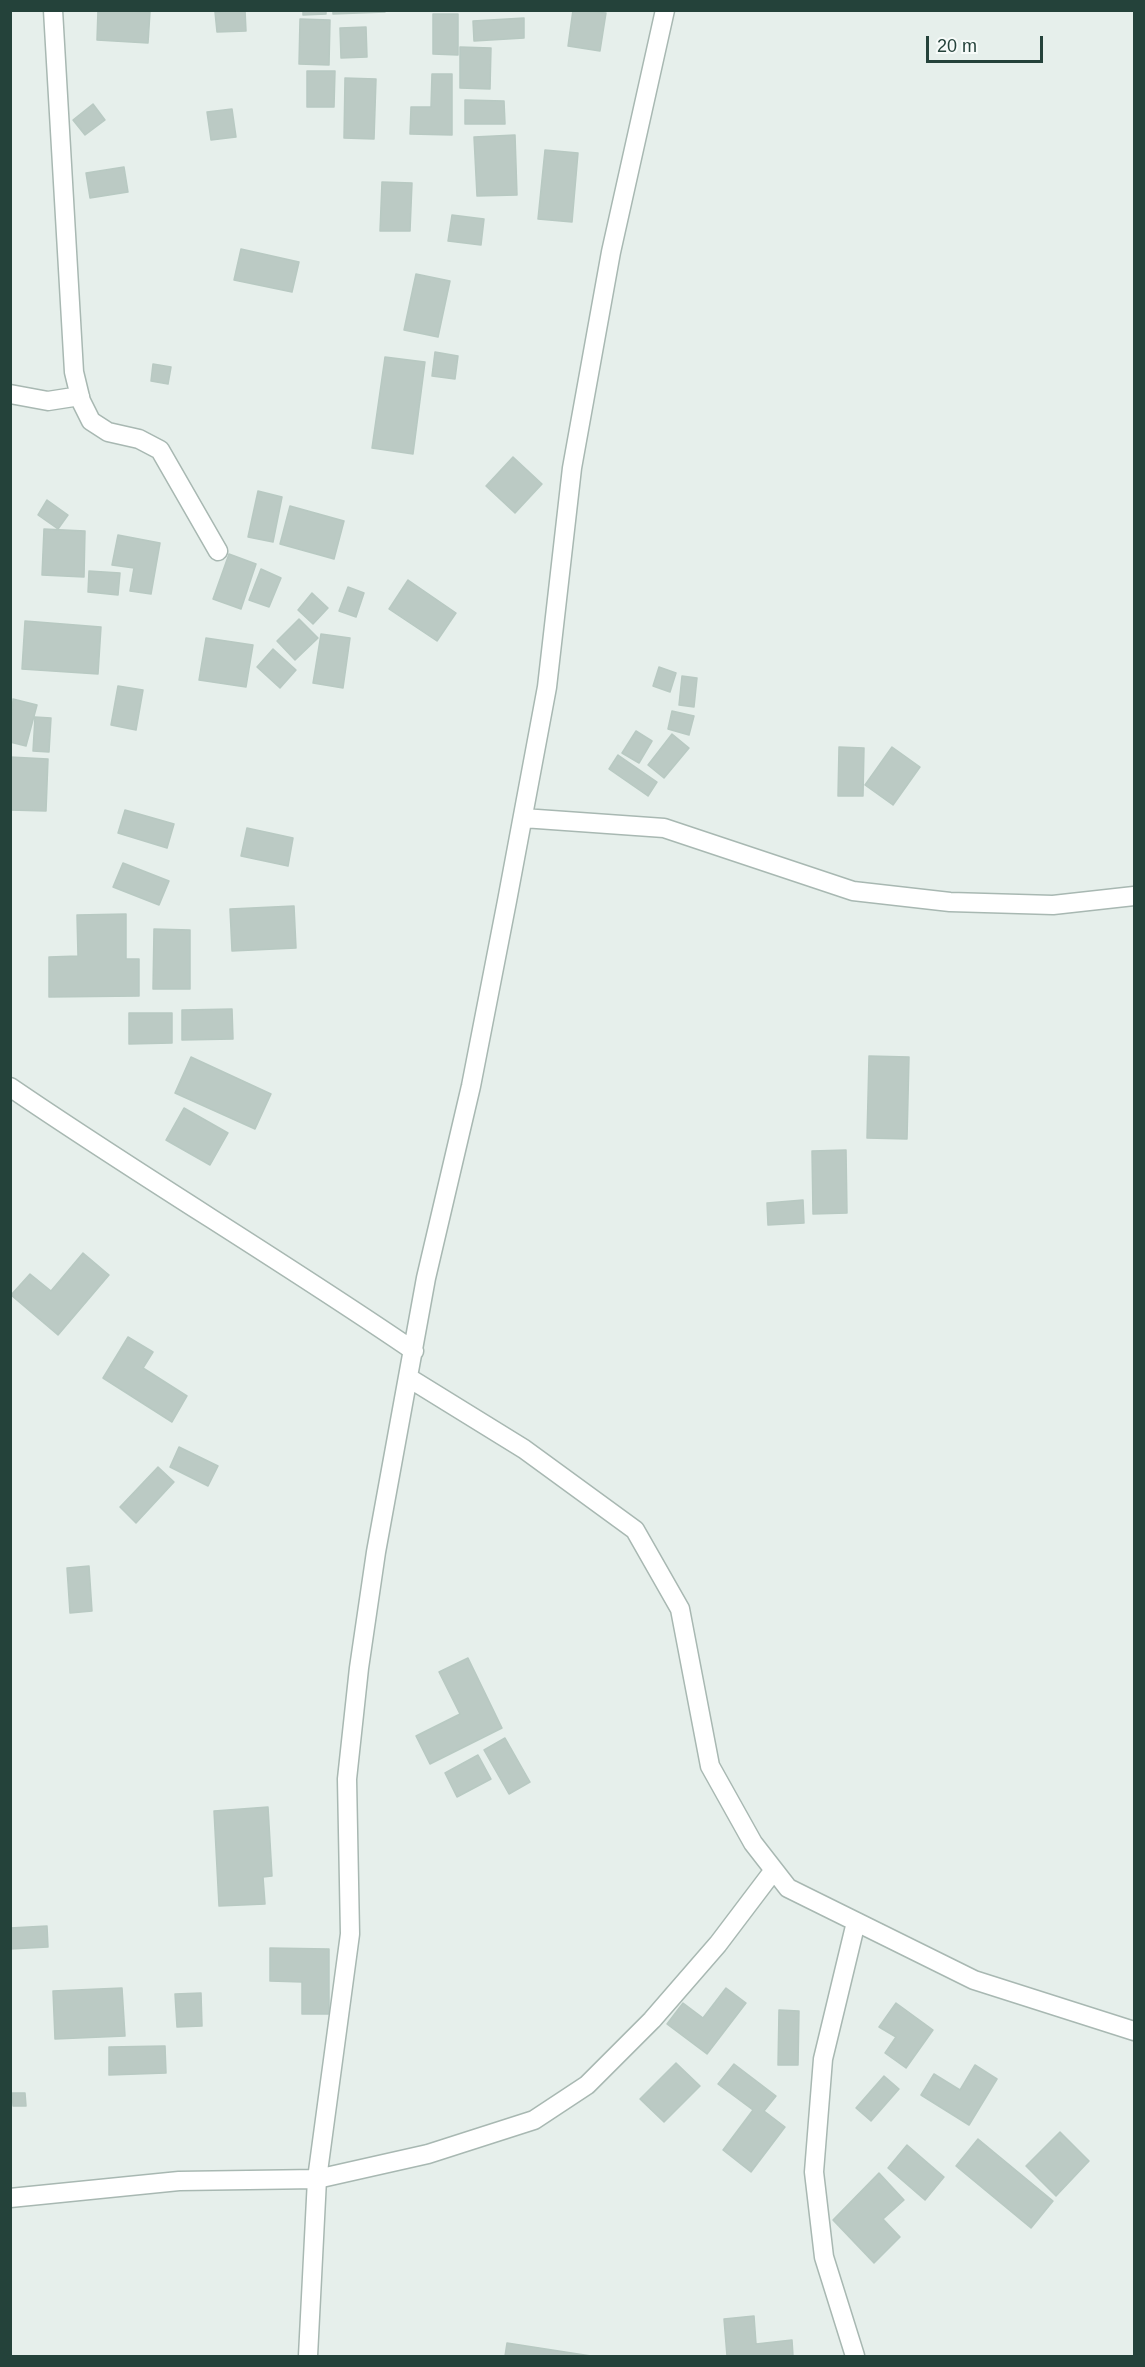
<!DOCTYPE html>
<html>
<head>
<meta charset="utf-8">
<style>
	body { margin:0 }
	#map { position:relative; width:1145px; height:2367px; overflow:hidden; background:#e6efeb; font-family:Arial,sans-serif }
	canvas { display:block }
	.frame { position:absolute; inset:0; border:12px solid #24423a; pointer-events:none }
	.scale { position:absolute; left:926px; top:36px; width:117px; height:27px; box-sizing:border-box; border:3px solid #24423a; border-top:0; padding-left:8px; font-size:18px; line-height:21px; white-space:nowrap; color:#24423a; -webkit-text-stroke:4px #f7fbf9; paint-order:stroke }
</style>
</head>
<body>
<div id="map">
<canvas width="1145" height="2367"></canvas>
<div class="frame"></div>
<div class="scale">20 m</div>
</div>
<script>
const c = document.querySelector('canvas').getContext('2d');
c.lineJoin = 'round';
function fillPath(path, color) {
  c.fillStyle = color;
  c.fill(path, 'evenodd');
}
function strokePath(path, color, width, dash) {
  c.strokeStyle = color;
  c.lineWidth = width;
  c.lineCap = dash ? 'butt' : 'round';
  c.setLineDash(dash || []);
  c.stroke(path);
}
const building = new Path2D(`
	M98,10L150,12L148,43L97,40Z
	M245,10L246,31L217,32L215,12Z
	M303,10H326V14L303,15Z
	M333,10H385V12L333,14Z
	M573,10L606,13L600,51L568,46Z
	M433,14H458V55L433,54Z
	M524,18V38L474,41L473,21Z
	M300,19L330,20L329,65L299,64Z
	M366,27L367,57L341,58L340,28Z
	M460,47L491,48L490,89L460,88Z
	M307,71H335L334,107H307Z
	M432,74H452V135L410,134L411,107H431Z
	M345,78L376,79L374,139L344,138Z
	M465,100L504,101L505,124H465Z
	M93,104L105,120L85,135L73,120Z
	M232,109L236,137L211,140L207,112Z
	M515,135L517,195L477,196L474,137Z
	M545,150L578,153L572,222L538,219Z
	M124,167L128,192L90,198L86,173Z
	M382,182L412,183L410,231H380Z
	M452,215L484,219L481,245L448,241Z
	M241,249L299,262L292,292L234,280Z
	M416,274L450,281L438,337L404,330Z
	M435,352L458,356L455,379L432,376Z
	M385,357L425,362L413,454L372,448Z
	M153,364L171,367L168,384L151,381Z
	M513,457L542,484L515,513L486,486Z
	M258,491L282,497L273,542L248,537Z
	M47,500L68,515L58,529L38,515Z
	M290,506L344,521L334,559L280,544Z
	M44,529L85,531L84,577L42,575Z
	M118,535L160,543L151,594L130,591L134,568L112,565Z
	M229,554L256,564L241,609L213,599Z
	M261,569L281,578L269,607L249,600Z
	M89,571L120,573L118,595L88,592Z
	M408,580L456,613L437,641L389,609Z
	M348,587L364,593L356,617L339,611Z
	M312,593L328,608L313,624L298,610Z
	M299,619L318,638L295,660L277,641Z
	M25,621L101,627L98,674L22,669Z
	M321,634L350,638L343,688L313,683Z
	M206,638L253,645L246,687L199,680Z
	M273,649L296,670L280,688L257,667Z
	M659,667L676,673L670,692L653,686Z
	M682,676L697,678L694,707L679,705Z
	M118,686L143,690L136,730L111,725Z
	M13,699L37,705L26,746L10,742Z
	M672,711L694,716L689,735L668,729Z
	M35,717L51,718L49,752L33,751Z
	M636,731L652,741L639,763L622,753Z
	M672,734L689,748L664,778L648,765Z
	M839,747L864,748L863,796H838Z
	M892,747L920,767L893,805L865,785Z
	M618,755L657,782L648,796L609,769Z
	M10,757L48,759L46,811L10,810Z
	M125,810L174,824L167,848L118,833Z
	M247,828L293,838L288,866L241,856Z
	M123,863L169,881L159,905L113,887Z
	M294,906L296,948L232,951L230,909Z
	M126,914V959H139V996L49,997V957L78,956L77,915Z
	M154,929L190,930V989H153Z
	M232,1009L233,1039L182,1040V1010Z
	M129,1013H172V1043L129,1044Z
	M869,1056L909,1057L907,1139L867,1138Z
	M191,1057L271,1094L255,1129L175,1093Z
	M184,1108L228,1133L210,1165L166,1140Z
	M846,1150L847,1213L813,1214L812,1151Z
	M803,1200L804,1223L768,1225L767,1203Z
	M83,1253L109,1275L58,1335L11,1295L30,1274L51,1291Z
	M128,1337L153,1352L143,1368L187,1396L172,1422L103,1378Z
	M179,1447L218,1466L208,1486L170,1467Z
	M158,1467L174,1482L136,1523L120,1507Z
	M89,1566L92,1611L70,1613L67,1568Z
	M468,1658L502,1728L430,1764L416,1736L460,1714L439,1672Z
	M505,1738L530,1782L509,1794L484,1750Z
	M478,1755L491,1779L457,1797L445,1773Z
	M268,1807L272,1876L263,1877L265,1904L219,1906L214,1811Z
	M47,1926L48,1947L10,1949V1928Z
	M270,1948L329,1949V2014H302V1982L270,1981Z
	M122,1988L125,2036L55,2039L53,1991Z
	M726,1988L746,2003L707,2054L667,2024L683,2003L703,2018Z
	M201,1993L202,2026L177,2027L175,1994Z
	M896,2003L933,2030L906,2068L885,2053L896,2037L879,2027Z
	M779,2010L799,2011L798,2065H778Z
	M165,2046L166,2073L109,2075V2047Z
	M676,2063L700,2086L664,2122L640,2099Z
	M734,2064L776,2096L764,2111L785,2127L751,2172L723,2150L753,2110L718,2084Z
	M975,2065L997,2079L969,2125L921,2095L934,2074L960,2090Z
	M884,2076L899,2089L871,2121L856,2108Z
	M12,2093H25L26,2106H13Z
	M1060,2132L1089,2161L1056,2196L1026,2166Z
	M978,2139L1053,2201L1031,2228L956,2166Z
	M907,2145L944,2177L925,2200L888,2168Z
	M879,2173L904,2200L883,2219L900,2237L874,2263L833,2220Z
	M754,2316L756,2344L792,2340L793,2356H727L724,2319Z
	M507,2343L591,2356H505Z`);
fillPath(building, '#bbcac4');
strokePath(building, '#b8c9c2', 1.5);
const minor = new Path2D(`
	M53,10L74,372L81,401L91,421L108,432L139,439L160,450L218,551
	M10,394L48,401L80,396
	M523,818L664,828L853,891L950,902L1053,905L1134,896
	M10,1087C143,1178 281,1260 414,1351
	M409,1378L524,1449L635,1530L680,1609L710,1766L753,1843L788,1888L974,1980L1134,2031
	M10,2198L179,2181L317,2179L428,2154L534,2120L587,2085L652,2020L718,1944L774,1870
	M308,2356L317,2179L350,1934L347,1779L359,1668L376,1552L426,1278L471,1086L507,901L547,687L572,468L611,252L665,10
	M855,2356L824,2257L814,2172L823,2059L856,1922`);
strokePath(minor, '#a8b8b2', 21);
strokePath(minor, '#fff', 18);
</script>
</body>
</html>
